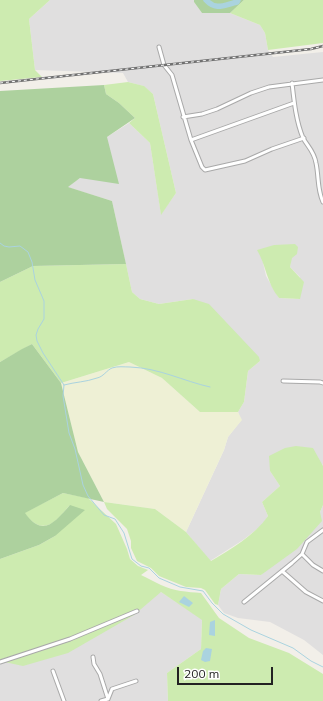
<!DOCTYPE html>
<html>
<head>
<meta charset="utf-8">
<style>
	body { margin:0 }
	#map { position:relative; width:323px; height:701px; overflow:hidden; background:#f2efe9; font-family:Mulish,sans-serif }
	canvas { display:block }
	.scale { position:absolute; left:177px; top:667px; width:96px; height:18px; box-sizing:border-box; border:2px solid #222; border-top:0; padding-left:5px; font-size:12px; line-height:14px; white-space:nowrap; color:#222; -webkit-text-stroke:3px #fff; paint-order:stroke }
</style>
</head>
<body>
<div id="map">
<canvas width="323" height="701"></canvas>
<div class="scale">200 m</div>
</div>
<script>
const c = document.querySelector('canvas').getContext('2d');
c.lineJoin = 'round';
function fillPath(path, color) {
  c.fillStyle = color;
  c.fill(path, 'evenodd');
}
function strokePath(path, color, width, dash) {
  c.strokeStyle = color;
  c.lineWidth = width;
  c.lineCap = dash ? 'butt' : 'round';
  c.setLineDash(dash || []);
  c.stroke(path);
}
fillPath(new Path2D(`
	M50,0H194V2L202,13H230L260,25L265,33L268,50L273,57L323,52V466L322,464L270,471L280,486L262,502L268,516L261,526L243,540L210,561L186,532L224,450L228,437L241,420L238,412L244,402L248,371L260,361L193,299L159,304L140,299L132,292L112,201L67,187L80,178L107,137L129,123L150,143L161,214L176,193L153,94L143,86L128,82L123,73L35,70L29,19ZM262,258H291L290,267L300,277L299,299L279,298L266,276Z
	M323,505V655L304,640L270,622L238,618L224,613L218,605L221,589L239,574L261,575L320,512Z
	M161,592L202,619L201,649L167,673L168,701H0V661Z`), '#e0dfdf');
fillPath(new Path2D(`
	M129,362L162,378L200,412H238L242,420L228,437L224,450L186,532L155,509L104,502L78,452L61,383Z`), '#eef0d5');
fillPath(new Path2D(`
	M0,0H50L29,19L35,70L42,77L0,81Z
	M244,0H323V43L268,50L265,33L260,25L230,13Z
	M128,82L144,86L153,94L176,193L161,215L150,143L129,123L135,118L119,103L106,94L104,85Z
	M295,244L298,247L297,254L292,258L290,267L304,282L300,299L279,298C267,284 266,265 257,250L274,245Z
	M126,264L132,292L140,299L159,304L193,299L209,304L259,357L260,361L248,371L244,402L238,412H200L162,378L129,362L61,383L32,344L0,362V282L33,266Z
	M296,446L313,448L323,466V505L320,512L322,521L297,549L261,575L239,574L221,589L218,605L215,604L205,590L201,588L186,587L159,576L151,568L137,561L131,548V541L127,529L107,509L104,502L155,509L186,532L211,561C231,549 254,536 268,516L262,502L280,486L270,471L269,456L285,448Z
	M63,493L88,498L116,524L127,549L130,559L138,566L148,570L141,575C148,578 154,582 161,585C174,591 187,592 201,593L219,618L249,638L289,653L323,674V701H168L167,673L201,649L202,620L161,592L134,615L68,653L23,666L0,661V559L39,545L55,536L70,505C61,515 49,534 33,522C30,520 27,516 24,513Z`), '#cdebb0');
fillPath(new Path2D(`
	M194,0H244L230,13H202L194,2Z
	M104,85L106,94L119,103L135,118L107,137L119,184L80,178L68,187L112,201L126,264L33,266L0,282V91Z
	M32,344L61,383L78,452L104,502L63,493L25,513C43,538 55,522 70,505L85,510L55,536L39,545L0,559V362L22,349Z`), '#add19e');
fillPath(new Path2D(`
	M184,596L193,603L189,607L179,602Z
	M215,620V636L209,635L210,622Z
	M206,648L212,649L210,661L205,662L201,660L203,651Z`), '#aad3df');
strokePath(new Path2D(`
	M0,243L4,246L9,247L20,246L28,252L32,262L35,280L44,301V319L38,329L36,335L37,341L43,353L64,385L63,396L69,433L75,449L83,485L88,496L104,515L115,519L124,533L132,559L141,566L149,568L159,578L180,587L203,591L212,603L223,614L251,630L293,648L311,661L323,667
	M64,385C75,382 86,382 97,378C103,377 107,370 112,368C117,366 125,367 130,367C159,368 183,381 210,387`), '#aad3df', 1);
strokePath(new Path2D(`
	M206,0C216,11 224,5 237,2L238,0`), '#aad3df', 5.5);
const street = new Path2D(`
	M159,47L164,65L172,75L191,140L202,167L205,170L245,161L272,149L304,138
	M292,83C294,101 296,121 303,138C308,147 314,151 316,163C319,177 317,189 323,202
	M183,117L202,114L217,109L251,93L269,87L323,80
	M191,140L294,103
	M283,381L320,382L323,383
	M302,554L313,565L323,571
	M282,571L306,592L323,601
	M244,602L292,563L302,554L307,542L323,530
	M93,657L94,664L100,674L108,699
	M0,662L70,639L137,611
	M53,671L64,701
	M101,701L108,699L112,689L136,681`);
strokePath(street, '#a9a9a9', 5);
strokePath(street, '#fff', 3);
const rail = new Path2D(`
	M0,83L311,49L323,46`);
strokePath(rail, '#707070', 2.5);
strokePath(rail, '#fff', 1, [3]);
</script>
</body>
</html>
